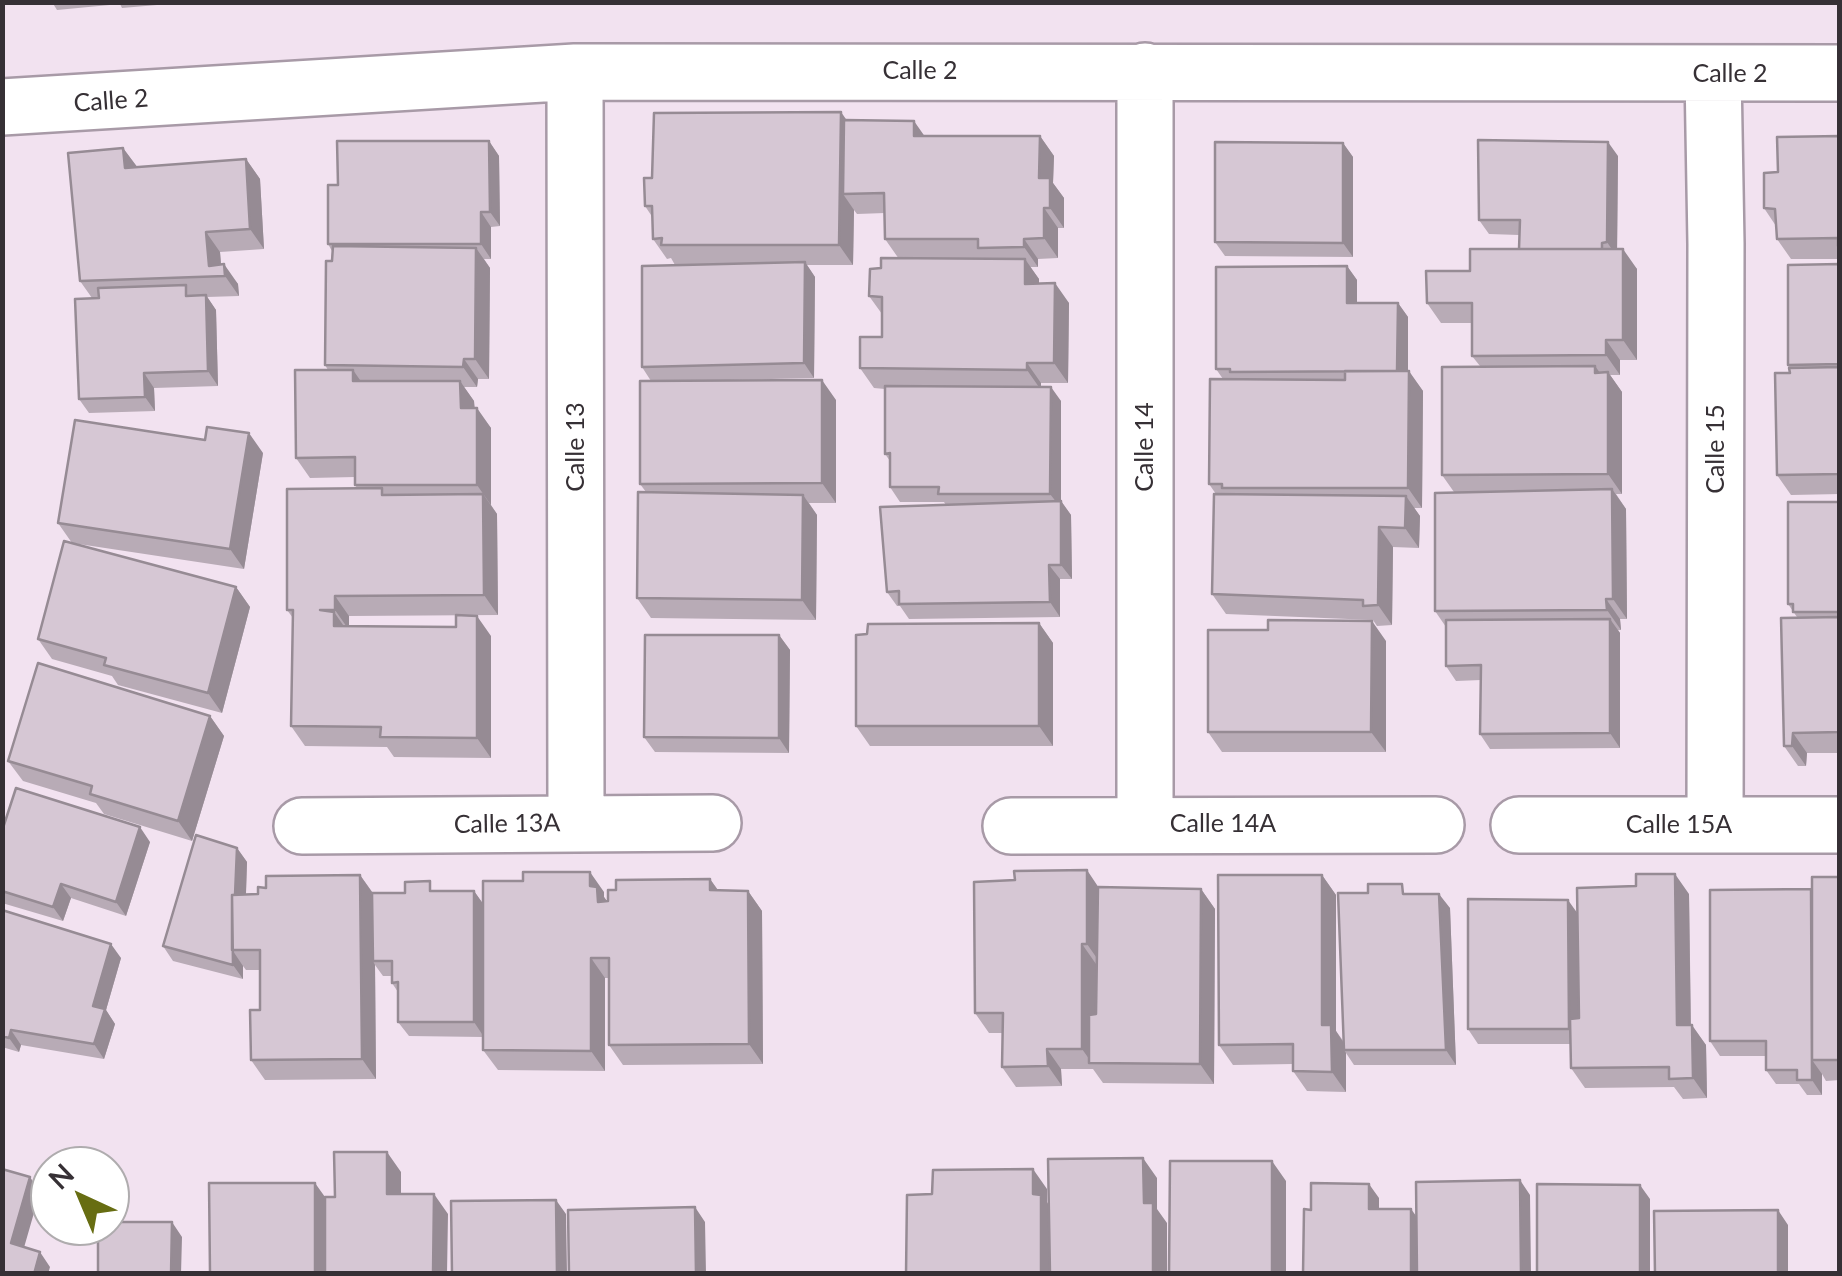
<!DOCTYPE html>
<html>
<head>
<meta charset="utf-8">
<style>
	body { margin:0 }
	#map { position:relative; width:1842px; height:1276px; overflow:hidden; background:#f2e2f0; font-family:Lato,sans-serif }
	canvas { display:block }
	.frame { position:absolute; inset:0; border:5px solid #363035; pointer-events:none }
	.north { position:absolute; left:30px; top:1146px; width:100px; height:100px; box-sizing:border-box; background:#fff; border:2px solid #afacae; border-radius:50%; rotate:316deg; font-size:28px; font-weight:700; line-height:40px; text-align:center; color:#363035 }
	.north::after { content:''; display:block; margin:auto; width:35px; height:45px; background:#676d12; clip-path:polygon(50% 0,100% 100%,50% 72%,0 100%) }
</style>
</head>
<body>
<div id="map">
<canvas width="1842" height="1276"></canvas>
<div class="frame"></div>
<div class="north">N</div>
</div>
<script>
const c = document.querySelector('canvas').getContext('2d');
c.lineJoin = 'round';
function strokePath(path, color, width, dash) {
  c.strokeStyle = color;
  c.lineWidth = width;
  c.lineCap = dash ? 'butt' : 'round';
  c.setLineDash(dash || []);
  c.stroke(path);
}
function fillPath(path, color) {
  c.fillStyle = color;
  c.fill(path, 'evenodd');
}
function write(font, color, halo, rows, align = 'center') {
  c.font = font + ' Lato,sans-serif';
  c.lineWidth = 10;
  c.setLineDash([]);
  c.textBaseline = 'middle';
  c.strokeStyle = halo;
  c.fillStyle = color;
  for (const [text, x, y, turn = 0] of rows) {
    c.save();
    c.translate(x, y);
    c.rotate((+turn || 0) * Math.PI / 180);
    c.textAlign = isNaN(turn) ? turn : align;
    if (halo) c.strokeText(text, 0, 0);
    c.fillText(text, 0, 0);
    c.restore();
  }
}
const minor = new Path2D(`
	M1145,71V823
	M575,72L576,823
	M1713,74L1716,244L1715,825
	M2,107L575,72L1840,73
	M1519,825H1840
	M302,826L713,823
	M1011,826L1436,825`);
strokePath(minor, '#a89aa7', 60);
strokePath(minor, '#fff', 55);
fillPath(new Path2D(`
	M52,2H192L122,8L120,4L57,10Z
	M847,120L925,136H1040L1054,156L1053,183L1064,198V228H1058V258L1038,259V267H1030L1039,279V283L1069,303L1068,383H1041V387L1061,401V501L1071,515L1072,579H1060V617L909,619L900,606H897L887,592L946,505L944,502H900L890,487V461L885,454V389L874,388L860,368L882,337V314L869,296L881,268L899,259L885,239V213L857,214L854,210L853,265H807L815,277L814,378L686,381L836,400V503H809L817,515L816,620L651,618L637,598L646,492L640,484L651,381L642,367L675,265L671,258L667,259L653,239V218L645,206L652,178Z
	M1840,136V259H1791L1777,239L1776,226L1764,208L1778,172Z
	M489,141L499,156L500,226L491,227V259H484L490,268L489,379H478L477,387H464L474,401L475,408L491,428V505L497,514L498,615L349,616V626L491,636V758L394,757L387,747L305,746L291,726L293,618L287,610L357,488L355,485V477L310,478L296,458L328,370L325,365L332,251L328,244L338,185Z
	M1343,143L1353,157V257L1225,256L1215,242Z
	M123,148L137,167L246,159L260,179L264,249L220,252L221,265L238,284L239,296L207,297L216,310L218,386L154,388L155,411L89,413L79,399L92,298L80,281Z
	M1618,156L1617,249L1637,269V360H1620V375H1610L1622,392V494H1616L1626,509L1627,619H1620L1621,630H1618L1620,633V748L1490,749L1480,734L1481,680L1456,681L1446,666V627L1435,611L1454,492L1442,475L1480,366L1472,356V323H1441L1427,303L1470,271L1519,249V235L1489,234L1479,220Z
	M1840,264V494L1791,495L1777,475L1790,373L1788,365Z
	M1347,266L1357,280V303H1398L1408,317V371L1423,391L1422,508H1414L1420,516L1419,548L1393,547L1392,625L1377,626L1373,620L1226,614L1212,594L1216,494L1209,484L1223,379L1216,369Z
	M263,453L244,569L72,543L58,523Z
	M1840,502V753H1807L1806,766H1798L1784,746L1797,617L1788,604Z
	M236,587L250,607L222,713L118,685L112,676L52,659L38,639Z
	M1039,623L1053,643V746H870L856,726L867,634Z
	M779,635L790,650L789,753L655,752L644,737Z
	M1386,641V752H1222L1208,732Z
	M210,716L224,736L192,841L104,814L96,803L23,781L8,761Z
	M2,831L150,842L126,916L71,898L63,921L2,903Z
	M237,848L247,862L246,894H258L266,888L360,875L373,893L474,891L483,904L604,892V897L607,901L710,879L718,890L748,891L762,911L763,1064L623,1065L609,1045V978H605V1071L498,1070L483,1050V1037L409,1036L398,1022V992L392,983V976H383L375,965L376,1079L265,1080L251,1060L260,1010V970H246L243,966V979L173,961L163,946Z
	M1322,875L1336,895V1031L1344,1042L1409,894L1450,908L1456,1065H1354L1346,1053V1092L1307,1091L1293,1071V1064L1233,1065L1219,1045Z
	M1840,877V1080L1826,1081L1822,1074V1095H1807L1799,1084H1776L1766,1070V1056H1720L1710,1041L1811,889Z
	M1099,887L1201,889L1215,909L1214,1084L1103,1083L1093,1069H1061L1062,1086L1016,1087L1002,1067L1003,1033H989L975,1013Z
	M1689,894L1691,1025L1706,1045L1707,1098L1683,1099L1674,1087L1585,1088L1571,1068L1570,1044H1478L1468,1029L1577,913Z
	M2,910L121,958L106,1010L115,1024L104,1059L21,1045L19,1052L2,1047Z`), '#b8abb6');
fillPath(new Path2D(`
	M841,112L855,132L843,194L854,210L853,265L839,245Z
	M914,121L928,141L914,136Z
	M1040,136L1054,156L1053,183L1064,198V228L1050,208L1039,178Z
	M489,141L499,156L500,226L490,212Z
	M1608,142L1618,156L1617,257L1607,242Z
	M1343,143L1353,157V257L1343,243Z
	M123,148L138,168H125Z
	M246,159L260,179L264,249L250,229Z
	M1044,208L1058,228V258L1044,238Z
	M481,212L491,227V259L481,244Z
	M206,232L220,252L222,276L209,266Z
	M1024,239L1038,259V267L1024,247Z
	M476,248L490,268L489,379L475,359Z
	M1623,249L1637,269V360L1623,340Z
	M1025,259L1039,279V304L1025,284Z
	M805,262L815,277L814,378L804,363Z
	M224,264L238,284L239,296L225,276Z
	M1347,266L1357,280V318L1347,303Z
	M1055,283L1069,303L1068,383L1054,363Z
	M206,295L216,310L218,386L208,371Z
	M1398,303L1408,317V386L1397,372Z
	M1606,340L1620,360V375L1606,355Z
	M464,359L478,379L477,387L463,367Z
	M1027,363L1041,383V390L1027,370Z
	M1595,366L1608,384V372L1622,392V494L1608,474Z
	M353,370L367,390L353,381Z
	M1409,371L1423,391L1422,508L1408,488Z
	M144,373L154,388L155,411L145,397Z
	M822,380L836,400V503L822,483Z
	M460,381L474,401L475,428L461,408Z
	M1051,387L1061,401V508L1050,494Z
	M477,408L491,428V505L477,485Z
	M249,433L263,453L244,569L230,549Z
	M1612,489L1626,509L1627,619L1613,599Z
	M483,494L497,514L498,615L484,595Z
	M803,495L817,515L816,620L802,600Z
	M1406,496L1420,516L1419,548L1405,528Z
	M1061,501L1071,515L1072,579L1061,565Z
	M1379,527L1393,547L1392,625L1378,605Z
	M1049,565L1060,579V617L1050,602Z
	M236,587L250,607L222,713L208,693Z
	M335,596L349,616V630L335,610Z
	M1606,599L1620,619L1621,630L1607,610Z
	M334,612L348,632L334,626Z
	M477,616L491,636V758L477,738Z
	M1610,619L1620,633V748L1610,733Z
	M1372,621L1386,641V752L1371,732Z
	M1039,623L1053,643V746L1039,726Z
	M779,635L790,650L789,753L779,738Z
	M210,716L224,736L192,841L178,821Z
	M1793,733L1807,753L1806,766L1792,746Z
	M140,827L150,842L126,916L116,902Z
	M237,848L247,862L244,950H233Z
	M1087,870L1101,891V964L1087,944Z
	M590,872L604,892V897L611,907L598,902L590,886Z
	M1675,874L1689,894L1691,1045L1677,1025Z
	M360,875L374,895L373,961L375,965L376,1079L362,1059Z
	M1322,875L1336,895V1031L1345,1045L1344,1050L1346,1053V1092L1332,1072L1322,1025Z
	M710,879L724,899L710,890Z
	M61,884L71,898L63,921L53,907Z
	M1201,889L1215,909L1214,1084L1200,1064Z
	M474,891L484,905V1037L474,1022Z
	M748,891L762,911L763,1064L749,1044Z
	M1439,894L1450,908L1456,1065L1446,1050Z
	M1568,900L1578,914L1579,1043L1569,1029Z
	M111,944L121,958L106,1010L115,1024L104,1059L94,1044L93,1006Z
	M1082,944L1096,964V1063H1092L1082,1049Z
	M233,951L243,966V979L233,965Z
	M591,958L605,978V1071L591,1051Z
	M1692,1025L1706,1045L1707,1098L1693,1078Z
	M11,1030L21,1045L19,1052L9,1038Z
	M1047,1049L1061,1069L1062,1086L1048,1066Z
	M1812,1060L1822,1074V1095L1812,1080Z
	M387,1152L401,1172V1214L387,1194Z
	M1143,1158L1157,1178V1209L1167,1223V1274H1153L1144,1203Z
	M1272,1161L1286,1181V1274H1272Z
	M1033,1169L1047,1189V1202L1055,1215V1274H1041L1033,1194Z
	M30,1177L40,1192L21,1258L11,1243Z
	M1520,1180L1530,1195L1531,1274H1521Z
	M315,1183L325,1197V1274H315Z
	M1369,1184L1379,1198V1224L1369,1209Z
	M1640,1185L1650,1199V1274H1640Z
	M434,1194L448,1214L447,1274H433Z
	M556,1200L566,1214L567,1274H557Z
	M695,1207L705,1222L706,1274H696Z
	M1411,1209L1422,1224L1421,1274H1411Z
	M1778,1210L1788,1225V1274H1778Z
	M172,1222L182,1237L181,1274H171Z
	M40,1252L50,1267L48,1274H34Z`), '#968b94');
const building = new Path2D(`
	M841,112L839,245H661L662,238L653,239L652,206H645L644,178H652L654,113Z
	M844,120L914,121V136H1040L1039,178H1050V208H1044V238L1024,239V247L978,248V239H885L884,193L843,194Z
	M1840,136V246H1838V238L1777,239L1775,209L1764,208V173L1778,172L1777,137Z
	M1478,140L1608,142L1607,242L1602,243V249H1519L1520,220H1479Z
	M337,141H489L490,212H481V244H328V185H338Z
	M1215,142L1343,143V243L1215,242Z
	M123,148L125,168L246,159L250,229L206,232L209,266L224,264L225,276L80,281L68,153Z
	M333,246L476,248L475,359H464L463,367L325,365L326,261H332Z
	M1470,249H1623V340H1606V355L1472,356V303H1427L1426,271H1470Z
	M881,258L1025,259V284L1055,283L1054,363H1027V370L860,368V337H882V297L869,296L870,269L881,268Z
	M805,262L804,363L642,367V266Z
	M1840,264V364L1788,365V265Z
	M1347,266V303H1398L1397,371L1230,372V369H1216V267Z
	M186,285V296L206,295L208,371L144,373L145,397L79,399L75,299L99,298L98,288Z
	M1595,366V373L1608,372V474L1442,475V367Z
	M1840,367V474L1777,475L1775,373H1790L1789,368Z
	M295,370H353V381H460L461,408H477V485H355V457L296,458Z
	M1345,371H1409L1408,488H1222V484H1209L1210,379L1345,380Z
	M822,380V483L640,484V381Z
	M885,386L1051,387L1050,494H938L939,487H890V453L885,454Z
	M75,420L205,440L207,427L249,433L230,549L58,523Z
	M382,488V495L483,494L484,595L335,596V610H320L334,612V626L456,627V615L477,616V738L380,737L381,727L291,726L293,610H287V489Z
	M1612,489L1613,599H1606L1607,610L1435,611V493Z
	M638,492L803,495L802,600L637,598Z
	M1214,494L1406,496L1405,528L1379,527L1378,605L1363,606V600L1212,594Z
	M1061,501V565H1049L1050,602L899,604V591L887,592L880,507Z
	M1788,502H1840V612H1793V604H1788Z
	M64,541L236,587L208,693L104,665L106,658L38,639Z
	M1840,617V732L1793,733L1792,746H1784L1781,618Z
	M1610,619V733L1480,734L1481,665L1446,666V620Z
	M1268,620L1372,621L1371,732H1208V630H1268Z
	M1039,623V726H856V635L867,634L868,624Z
	M645,635H779V738L644,737Z
	M38,663L210,716L178,821L90,794L92,786L8,761Z
	M16,788L140,827L116,902L61,884L53,907L2,891V831Z
	M196,835L237,848L235,895H232L233,965L163,946Z
	M1087,870V944H1082V1049H1047L1048,1066L1002,1067L1003,1013H975L974,882L1015,880L1014,871Z
	M523,872H590V886L597,887L598,902L608,901V890H616V880L710,879V890L748,891L749,1044L609,1045V958H591V1051L483,1050V881H523Z
	M1636,874H1675L1677,1025H1692L1693,1078L1669,1079V1067L1571,1068L1570,1019L1579,1018L1577,888L1636,886Z
	M360,875L362,1059L251,1060L250,1010H260V950H232V895L258,894V887L266,888V876Z
	M1218,875H1322V1025H1331L1332,1072L1293,1071V1044L1219,1045Z
	M1812,877H1840V1060H1812Z
	M430,881V891H474V1022H398V982L392,983V961H373L372,893H405V882Z
	M1368,884H1402L1403,894H1439L1446,1050H1344L1338,893H1368Z
	M1098,887L1201,889L1200,1064L1089,1063V1015L1096,1014Z
	M1811,889L1812,1080H1797V1070H1766V1041H1710V890Z
	M1468,899L1568,900L1569,1029H1468Z
	M2,910L111,944L93,1006L105,1009L94,1044L11,1030L9,1038L2,1036Z
	M334,1152H387V1194H434L433,1274H325V1197H335Z
	M1143,1158L1144,1203H1153V1274H1050L1048,1159Z
	M1170,1161H1272V1274H1169Z
	M2,1169L30,1177L11,1243L40,1252L34,1274H2Z
	M1033,1169V1194L1041,1195V1274H906L907,1195L932,1194L933,1170Z
	M1520,1180L1521,1274H1417L1416,1182Z
	M209,1183H315V1274L210,1273Z
	M1311,1183L1369,1184V1209H1411V1274H1303L1304,1209L1311,1210Z
	M1537,1184L1640,1185V1274H1537Z
	M556,1200L557,1274H452L451,1201Z
	M695,1207L696,1274H569L568,1210Z
	M1778,1210V1274H1655L1654,1211Z
	M110,1222H172L171,1274H98V1226H110Z`);
fillPath(building, '#d6c7d4');
strokePath(building, '#968b94', 2.5);
write('25px', '#363035', '#fff', [
	["Calle 2",920,71],
	["Calle 2",1730,74],
	["Calle 2",111,101,-4],
	["Calle 13",576,447,-90],
	["Calle 14",1145,447,-90],
	["Calle 15",1716,449,-90],
	["Calle 13A",507,824,-1],
	["Calle 14A",1223,824],
	["Calle 15A",1679,825]
]);
</script>
</body>
</html>
